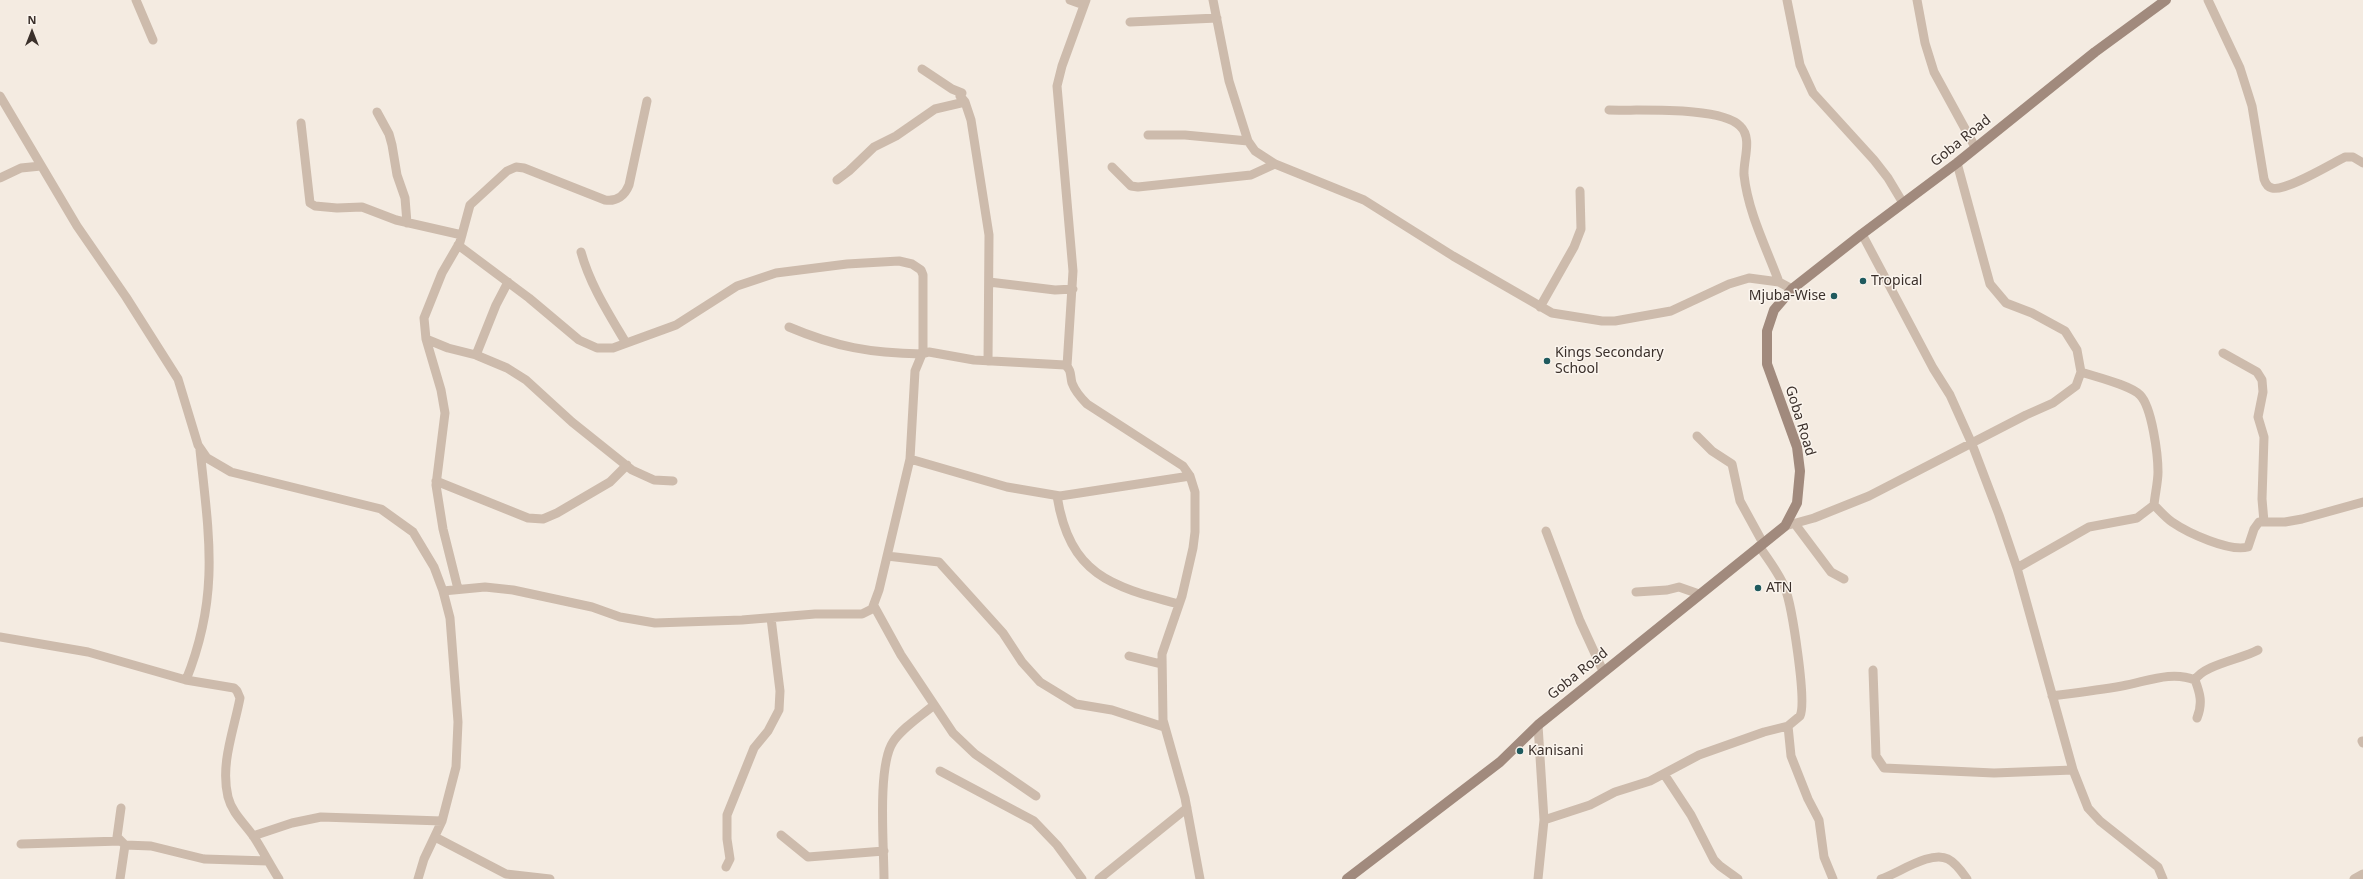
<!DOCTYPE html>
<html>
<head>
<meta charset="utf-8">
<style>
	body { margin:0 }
	#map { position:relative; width:2363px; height:879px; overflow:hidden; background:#f4ebe1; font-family:"Noto Sans",sans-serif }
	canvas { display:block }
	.north { position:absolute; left:12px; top:12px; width:40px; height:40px; -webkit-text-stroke:3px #fbf5ee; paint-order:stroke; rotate:0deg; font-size:11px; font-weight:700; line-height:16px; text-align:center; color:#3b302b }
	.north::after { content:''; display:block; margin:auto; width:14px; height:18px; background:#3b302b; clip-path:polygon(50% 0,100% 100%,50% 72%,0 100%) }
</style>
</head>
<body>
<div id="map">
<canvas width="2363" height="879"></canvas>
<div class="north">N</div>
</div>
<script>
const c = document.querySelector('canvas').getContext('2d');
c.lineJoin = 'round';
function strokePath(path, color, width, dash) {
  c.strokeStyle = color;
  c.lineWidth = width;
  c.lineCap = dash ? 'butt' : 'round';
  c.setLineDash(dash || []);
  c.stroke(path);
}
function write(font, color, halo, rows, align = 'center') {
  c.font = font + ' "Noto Sans",sans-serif';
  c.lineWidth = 3;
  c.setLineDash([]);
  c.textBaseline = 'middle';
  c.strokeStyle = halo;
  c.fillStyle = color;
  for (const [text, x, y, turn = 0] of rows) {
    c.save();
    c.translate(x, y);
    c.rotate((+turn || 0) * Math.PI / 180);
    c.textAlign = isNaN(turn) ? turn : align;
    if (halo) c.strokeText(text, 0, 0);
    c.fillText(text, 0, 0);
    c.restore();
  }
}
strokePath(new Path2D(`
	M136,0L153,40
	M1070,0L1084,5
	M1213,0L1229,81L1248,141L1255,151L1275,164L1364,200L1453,256L1552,313L1602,321H1615L1671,311L1729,284L1749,278L1779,282L1792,289
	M1787,0L1800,65L1813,93L1874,160L1888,178L1903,203
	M1917,0L1925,43L1934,72L1975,147
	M2208,0L2240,68L2252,106L2264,179C2265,182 2267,187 2272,188C2285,192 2331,164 2345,157H2353L2363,163
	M1130,22L1217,18
	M922,69L952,89L962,93L960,96L965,102L971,120L989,235L988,361
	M0,96L77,226L126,297L178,379L198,445L207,458L231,472L381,509L413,532L434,567L443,591L450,618L458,722L456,767L442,821L424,859L418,879
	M1609,110C1638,111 1721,106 1740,126C1753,138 1743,160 1744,175C1748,212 1766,247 1779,282
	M377,112L389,134L392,145L397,175L405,198L407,223
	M301,123L310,203L315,206L337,208L362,207L396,220L462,235
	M1148,135H1185L1248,141
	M1112,167L1131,186L1138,187L1251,175L1275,164
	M0,178L21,168L41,166
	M837,180L849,171L874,147L896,136L935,109L965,102
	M1862,234L1933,368L1950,395L1972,444L1999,515L2017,568L2073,770L2088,808L2100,821L2158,867L2163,879
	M458,245L529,298L579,340L597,348H613L676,325L737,286L776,273L847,264L899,261L912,264L921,270L923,275V353
	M581,252C590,285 609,314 626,343
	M989,282L1055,290L1073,289
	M1540,307L1574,247L1581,229L1580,191
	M789,327C836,347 870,353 922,354
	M426,339L448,348L476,355L507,368L526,380L572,422L632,470L654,480L673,481
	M2223,353L2257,372L2262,380L2263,392L2258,417L2264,437L2262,499L2264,522
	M476,355L496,305L508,282
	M1067,366L1073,271L1057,86L1062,66L1086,0
	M1697,436L1712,451L1732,464L1740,501L1763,543
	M200,450C209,536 220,596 186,680L234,688L237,691L240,698C234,730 220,764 228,797C232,813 245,824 254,837C263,851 270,865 279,879
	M910,459L1007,487L1060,496L1190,476
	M436,481L528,518L543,519L557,513L610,482L627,465
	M1057,496C1070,575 1110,586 1179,604
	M2154,505C2160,511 2166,518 2172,522C2188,533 2229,552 2248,547L2254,529L2259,522H2285L2302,519L2363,502
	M1795,524L1831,572L1844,579
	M1785,526L1814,518L1869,496L2026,415L2053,403L2076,386L2081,372L2077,350L2065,331L2032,313L2006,303L1990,284L1957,163
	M1546,531L1580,621L1603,671
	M887,556L939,562L1003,633L1022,662L1040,682L1076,704L1112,710L1164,727
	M2017,568L2089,527L2137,518L2154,505C2155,494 2158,482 2158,472C2158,455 2152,407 2140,395C2130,385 2096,377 2081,372
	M458,589L443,529L436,485L445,413L441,390L426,339L424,318L442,273L460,242L470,205L507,171L516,167L524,168L605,200C617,202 625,195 629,185L647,101
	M443,591L485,587L513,590L592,607L620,617L655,623L742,620L815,614H862L872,609L879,590L910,459L915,371L922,354L929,352L974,360L1065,365C1072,370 1070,376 1072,383C1075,391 1081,398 1087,404L1183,466L1190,476L1195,492V532L1193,548L1182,596L1162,654L1163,720L1185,798L1200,879
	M1636,592L1667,590L1679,587L1699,594
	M874,606L901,655L953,733L975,754L1036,796
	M0,637L88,652L186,680
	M1129,656L1161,664
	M1873,670L1876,756L1884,768L1994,773L2073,770
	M2195,680C2203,665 2242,659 2258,650
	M2052,696C2075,693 2099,690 2122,686C2146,682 2171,670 2195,680C2200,693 2203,703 2197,718
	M1788,726L1791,756L1808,799L1819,820L1824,857L1833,879
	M2362,741L2363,743
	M940,771L1034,821L1057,845L1082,879
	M1664,774L1691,815L1714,860L1720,866L1738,879
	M121,808L117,837L125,845L151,846L204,859L268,861
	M1544,820L1590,805L1615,792L1650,781L1699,755L1764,732L1788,726L1800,716C1807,702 1792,606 1785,588C1779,573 1768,559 1759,546
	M781,835L808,857L884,851
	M253,836L292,823L321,817L442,821
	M435,837L506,874L550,879
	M21,844L121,841
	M726,867L730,859L727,839V815L754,748L768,731L779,710L780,691L771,618
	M120,879L125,845
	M884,879C884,847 877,766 893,742C902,728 921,716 934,705
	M1099,879L1187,808
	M1538,879L1544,820L1538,725
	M1881,879C1899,873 1931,850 1948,859C1956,863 1962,872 1967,879
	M2354,879L2363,874`), '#cdbbac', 9);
strokePath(new Path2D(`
	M1347,879L1500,762L1538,725L1785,526L1797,503L1800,471L1797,447L1767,364V331L1774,310L1792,289L1862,234L1957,163L2095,52L2166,0`), '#a18a7d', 10);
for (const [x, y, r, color] of [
	[1863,281,4,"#1f5a5e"],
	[1834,296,4,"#1f5a5e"],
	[1547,361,4,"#1f5a5e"],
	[1758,588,4,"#1f5a5e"],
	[1520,751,4,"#1f5a5e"]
]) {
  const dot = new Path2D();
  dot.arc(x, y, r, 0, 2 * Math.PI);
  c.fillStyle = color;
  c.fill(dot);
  strokePath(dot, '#fbf5ee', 1.5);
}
write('14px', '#3b302b', '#fbf5ee', [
	["Goba Road",1961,141,-39],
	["Goba Road",1800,421,73],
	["Goba Road",1578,674,-39]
]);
write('14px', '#3b302b', '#fbf5ee', [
	["Tropical",1871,281],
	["Mjuba-Wise",1826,296,"right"],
	["Kings Secondary",1555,353],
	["School",1555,369],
	["ATN",1766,588],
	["Kanisani",1528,751]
], 'left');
</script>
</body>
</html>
